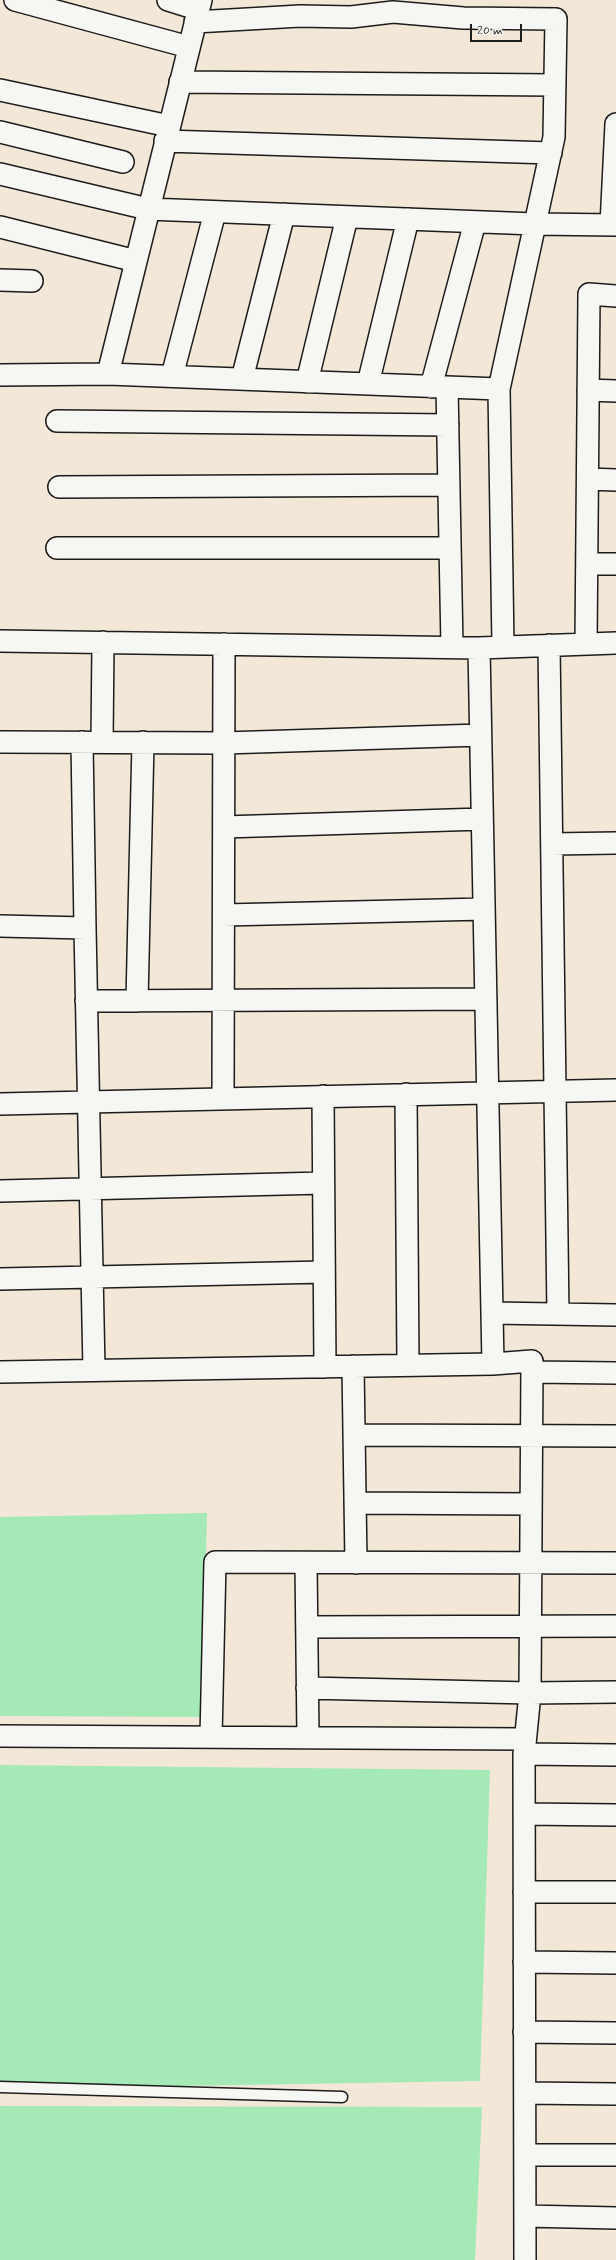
<!DOCTYPE html>
<html>
<head>
<meta charset="utf-8">
<style>
	body { margin:0 }
	#map { position:relative; width:616px; height:2260px; overflow:hidden; background:#f3e7d8; font-family:Mynerve,sans-serif }
	canvas { display:block }
	.scale { position:absolute; left:470px; top:24px; width:52px; height:18px; box-sizing:border-box; border:2px solid #1c1c1c; border-top:0; padding-left:5px; font-size:12px; line-height:14px; white-space:nowrap; color:#1c1c1c; -webkit-text-stroke:3px #f6f6f2; paint-order:stroke }
</style>
</head>
<body>
<div id="map">
<canvas width="616" height="2260"></canvas>
<div class="scale">20 m</div>
</div>
<script>
const c = document.querySelector('canvas').getContext('2d');
c.lineJoin = 'round';
function fillPath(path, color) {
  c.fillStyle = color;
  c.fill(path, 'evenodd');
}
function strokePath(path, color, width, dash) {
  c.strokeStyle = color;
  c.lineWidth = width;
  c.lineCap = dash ? 'butt' : 'round';
  c.setLineDash(dash || []);
  c.stroke(path);
}
fillPath(new Path2D(`
	M207,1513L202,1717L0,1716V1517Z
	M0,1765L490,1770L480,2081L0,2089Z
	M0,2106L482,2107L475,2260H0Z`), '#a5eab6');
const service = new Path2D(`
	M0,2087L342,2097`);
const minor = new Path2D(`
	M15,0L189,47
	M168,0L197,9
	M195,22L300,16L351,17L393,12L463,18L556,19L554,137L499,389L503,647
	M180,82L555,85
	M0,90L169,126
	M0,132L123,162
	M165,141L551,153
	M0,174L148,209L535,224L616,225
	M611,225L616,124
	M0,227L136,261
	M0,280L32,281
	M108,374L201,0
	M0,375L108,374L499,389
	M172,376L215,212
	M242,379L284,214
	M307,382L347,217
	M368,384L408,219
	M431,387L475,222
	M447,387L452,647
	M588,390L616,391
	M57,421L448,425
	M588,479L616,480
	M59,487L449,485
	M57,548H450
	M587,564H616
	M0,641L479,648L616,643
	M586,644L589,294L616,296
	M549,645L558,1314
	M479,648L493,1364
	M0,742L224,743L480,735
	M82,742L85,928
	M102,742L103,642
	M224,827L482,819
	M552,844L616,843
	M224,915L484,909
	M0,926L85,928L94,1370
	M86,1001L486,999
	M137,1001L143,742
	M406,1094L408,1365
	M323,1096L325,1367
	M223,1099L224,644
	M0,1104L616,1090
	M0,1191L323,1183
	M0,1279L324,1272
	M492,1313L616,1315
	M353,1366L356,1563
	M0,1372L493,1364L532,1361L530,1693L524,1754L525,2260
	M532,1372L616,1373
	M354,1435L616,1436
	M355,1503L531,1504
	M306,1563L308,1738
	M307,1627L616,1626
	M307,1688L530,1693L616,1692
	M0,1736L524,1739
	M211,1737L215,1562L616,1563
	M524,1754L616,1755
	M524,1814L616,1815
	M524,1892H616
	M524,1962L616,1963
	M524,2032L616,2033
	M525,2093L616,2094
	M525,2155H616
	M525,2216L616,2218`);
strokePath(service, '#1c1c1c', 13);
strokePath(minor, '#1c1c1c', 24);
strokePath(service, '#f6f6f2', 10);
strokePath(minor, '#f6f6f2', 21);
</script>
</body>
</html>
